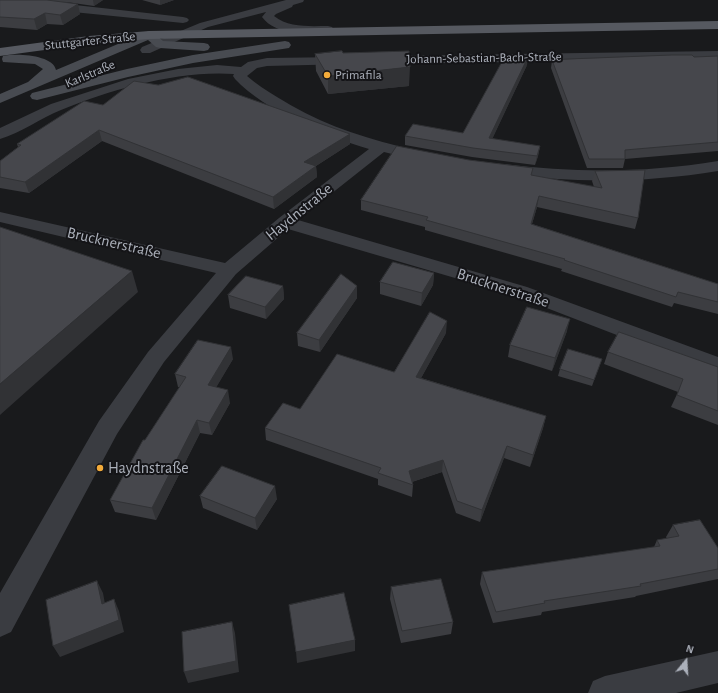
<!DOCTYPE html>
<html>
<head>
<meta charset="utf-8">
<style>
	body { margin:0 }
	#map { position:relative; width:718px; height:693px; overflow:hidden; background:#191a1c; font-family:"Alegreya Sans",sans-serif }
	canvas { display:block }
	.north { position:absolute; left:666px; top:641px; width:40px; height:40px; -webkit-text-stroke:3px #141417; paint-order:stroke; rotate:18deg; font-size:11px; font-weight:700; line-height:16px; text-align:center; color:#acb1bb }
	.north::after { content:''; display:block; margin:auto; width:14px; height:18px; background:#acb1bb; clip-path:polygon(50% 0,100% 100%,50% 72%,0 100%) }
</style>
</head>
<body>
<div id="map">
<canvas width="718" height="693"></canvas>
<div class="north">N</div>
</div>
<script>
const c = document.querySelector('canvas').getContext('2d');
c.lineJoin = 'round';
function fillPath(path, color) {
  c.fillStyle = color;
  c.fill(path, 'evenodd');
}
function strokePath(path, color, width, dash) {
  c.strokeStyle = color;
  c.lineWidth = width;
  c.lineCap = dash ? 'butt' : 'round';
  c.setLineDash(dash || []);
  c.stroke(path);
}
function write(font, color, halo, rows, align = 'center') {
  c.font = font + ' "Alegreya Sans",sans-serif';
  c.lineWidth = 4;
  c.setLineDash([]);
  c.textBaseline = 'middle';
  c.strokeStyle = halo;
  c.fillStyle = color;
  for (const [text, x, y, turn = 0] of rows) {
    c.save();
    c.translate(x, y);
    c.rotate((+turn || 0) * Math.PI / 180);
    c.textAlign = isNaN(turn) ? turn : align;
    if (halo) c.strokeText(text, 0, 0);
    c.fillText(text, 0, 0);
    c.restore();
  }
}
fillPath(new Path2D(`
	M5,0H30L183,17L187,18L189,20L187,22L183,23L53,10L10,3Z
	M718,51V59L379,64L374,63L373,60L374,57L379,56Z
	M345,57L350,58L351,61L350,64L267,66L257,68L247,76C256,84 267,91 277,97C315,121 354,135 398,146L400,149L398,152L392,154L384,152L298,220L527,287L718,357V374L513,295L288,229L236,274L164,362L117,434L11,632L0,637V593L99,421L148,352L216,273L0,222V212L225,263L279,218L369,149C327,137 265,111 235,79L233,76L234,74C179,70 112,89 61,110C41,118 21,133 0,139V128L51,104L128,79L178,69L217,65L241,67L248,62L267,58Z
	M718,161V171C646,183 575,183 503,174L497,172L495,169L497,166L503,164C575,173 646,173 718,161Z
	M718,651V683L676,693H588L593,681L605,676Z`), '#3a3c41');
fillPath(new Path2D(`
	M286,0H304L303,2L293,5L292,7L276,14L274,16C289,28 310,26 328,26L332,27L334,30L332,33L328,34C307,33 276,36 262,17L266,12L208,27L150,53H142L140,50L142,47L200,23Z`), '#3a3c41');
fillPath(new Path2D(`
	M149,31L153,32L163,41L204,43L208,44L210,47L208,50L204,51L160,48L156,47L148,40L0,103V94L28,82L43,69L35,64L3,62L2,59L3,56C17,53 53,55 56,70Z
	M285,41L289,42L291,45L289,48L193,63L128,77L37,100L32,99L30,96L32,93L127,69L193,55Z`), '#484b51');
fillPath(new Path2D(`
	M718,21V29L149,39L89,44L0,56V48L89,36L149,31Z`), '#565960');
fillPath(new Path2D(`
	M0,0H103L94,6L66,2L80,14L63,25L47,24L37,30L0,27Z
	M142,0H174L160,5Z
	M315,54L409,86L328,94L316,71Z
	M718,56V151L625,159L623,168H587L551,68L552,60Z
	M527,65L492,139L540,146L538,156L535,165L472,157L405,145V136L463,133Z
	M103,105L350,134V144L316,166L317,177L274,209L102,141L29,193L0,188V161L18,147L17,144Z
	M469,160L533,168L532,175L594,187L592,181L595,171L638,218L635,229L537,207L532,224L718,284V314L674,303L672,307L561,271L562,269L425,230V227L361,210V200Z
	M434,273L433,285L421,306L380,294V282Z
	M283,286L284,299L266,319L230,308L228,295Z
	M357,286V298L320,352L298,346L297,333Z
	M567,331L552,371L508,357L510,345Z
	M446,333L421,378L546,416L543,428L530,467L504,458L480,522L456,513L442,472L412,482L413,485L412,497L378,485V479L266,440L265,428L300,409L394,372Z
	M608,352L718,367V425L671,407L678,392L604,364Z
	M233,359L216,387L230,403L212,435L200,433L156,520L115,512L110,500L145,440L180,387H178L175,374Z
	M602,359L592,386L558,376L560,369Z
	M200,496L277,499L257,530L203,508Z
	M673,525L718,548V579L636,596L635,597L542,612L541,615L493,623L480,584L482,572L654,547L657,540L667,539L666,537Z
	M391,587L453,622L451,634L401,643L390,599Z`), '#3c3d41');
fillPath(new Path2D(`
	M93,0H103L94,6Z
	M160,0H174L160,5Z
	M78,4L80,14L63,25L60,15Z
	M45,13L47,24L37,30L34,19Z
	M528,57L527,65L488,148L489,138Z
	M410,67L409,86L328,94V76Z
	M99,130L102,141L29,193L25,182Z
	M350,134V144L305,173L304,162Z
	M540,146L538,156L535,165L537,156Z
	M316,166L317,177L274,209L273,197Z
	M539,196L537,207L529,234L531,224Z
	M132,271L138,292L0,415V384Z
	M434,273L433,285L421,306L422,293Z
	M283,286L284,299L266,319L265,307Z
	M357,286V298L320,352L319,340Z
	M570,319L567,331L552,371L555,358Z
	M447,321L446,333L415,389L416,377Z
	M231,347L233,359L210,398L208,385Z
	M228,390L230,403L212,435L209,423Z
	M546,416L543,428L530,467L533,455Z
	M197,420L200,433L156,520L152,508Z
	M507,446L504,458L480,522L482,510Z
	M443,460L442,472L408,483L409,471Z
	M275,486L277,499L257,530L255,518Z
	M97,581L103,593L107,615L102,604Z
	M114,599L119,611L124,632L60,657L53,646Z
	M232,622L235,633L239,672L188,683L184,672Z
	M355,640V651L297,663L296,652Z`), '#313235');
const building = new Path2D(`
	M0,0H47L78,4L60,15L45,13L34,19L0,17Z
	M342,51L343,53L409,51L410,67L328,76L315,54Z
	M672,55H692L694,57L718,56V142L625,150V159H589L552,60Z
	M528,57L489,138L540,146L537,156L473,148L405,136L413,124L463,133L504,58Z
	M188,77L350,134L304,162L316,166L273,197L99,130L25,182L0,177V161L21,145L17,144L84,101L103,105L134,81L158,85Z
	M397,146L469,160L533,168L531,175L602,188L595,171L645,170L638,218L539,196L531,224L718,284V302L678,292L676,297L564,260L565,259L426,220L428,217L361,200Z
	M0,227L132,271L0,384Z
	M393,262L434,273L422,293L380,282Z
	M341,274L357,286L319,340L297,333Z
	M246,276L283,286L265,307L228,295Z
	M527,307L570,319L555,358L510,345Z
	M430,312L447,321L416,377L546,416L533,455L507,446L482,510L457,501L443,460L409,471L413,485L378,473L381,468L265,428L283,403L300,409L337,354L394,372Z
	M619,332L718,367V411L677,395L683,379L608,352Z
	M198,340L231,347L208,385L228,390L209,423L197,420L152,508L110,500L143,440H145L186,377L175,374Z
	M568,349L602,359L594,380L560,369Z
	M222,466L275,486L255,518L200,496Z
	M700,520L718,548V569L640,584L641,586L544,601L545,603L496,612L482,572L660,546L657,540L679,536L673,525Z
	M441,579L453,622L402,631L391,587Z
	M97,581L102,604L114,599L119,620L53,646L46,600Z
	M344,593L355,640L296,652L289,605Z
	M232,622L236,661L184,672L182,632Z`);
fillPath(building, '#46474c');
strokePath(building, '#313235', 1);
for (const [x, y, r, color] of [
	[327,75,4,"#f3ab3a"],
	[100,468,4,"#f3ab3a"]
]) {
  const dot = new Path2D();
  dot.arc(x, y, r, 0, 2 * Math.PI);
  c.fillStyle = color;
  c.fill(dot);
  strokePath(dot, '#141417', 1.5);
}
write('13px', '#acb1bb', '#141417', [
	["Stuttgarter Straße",90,41,-6],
	["Johann-Sebastian-Bach-Straße",484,58,-1],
	["Karlstraße",90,74,-23]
]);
write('13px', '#acb1bb', '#141417', [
	["Primafila",335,75]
], 'left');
write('16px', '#acb1bb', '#141417', [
	["Haydnstraße",299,212,-39],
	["Brucknerstraße",114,243,13],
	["Brucknerstraße",503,288,18]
]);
write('16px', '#acb1bb', '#141417', [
	["Haydnstraße",108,468]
], 'left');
</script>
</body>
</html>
